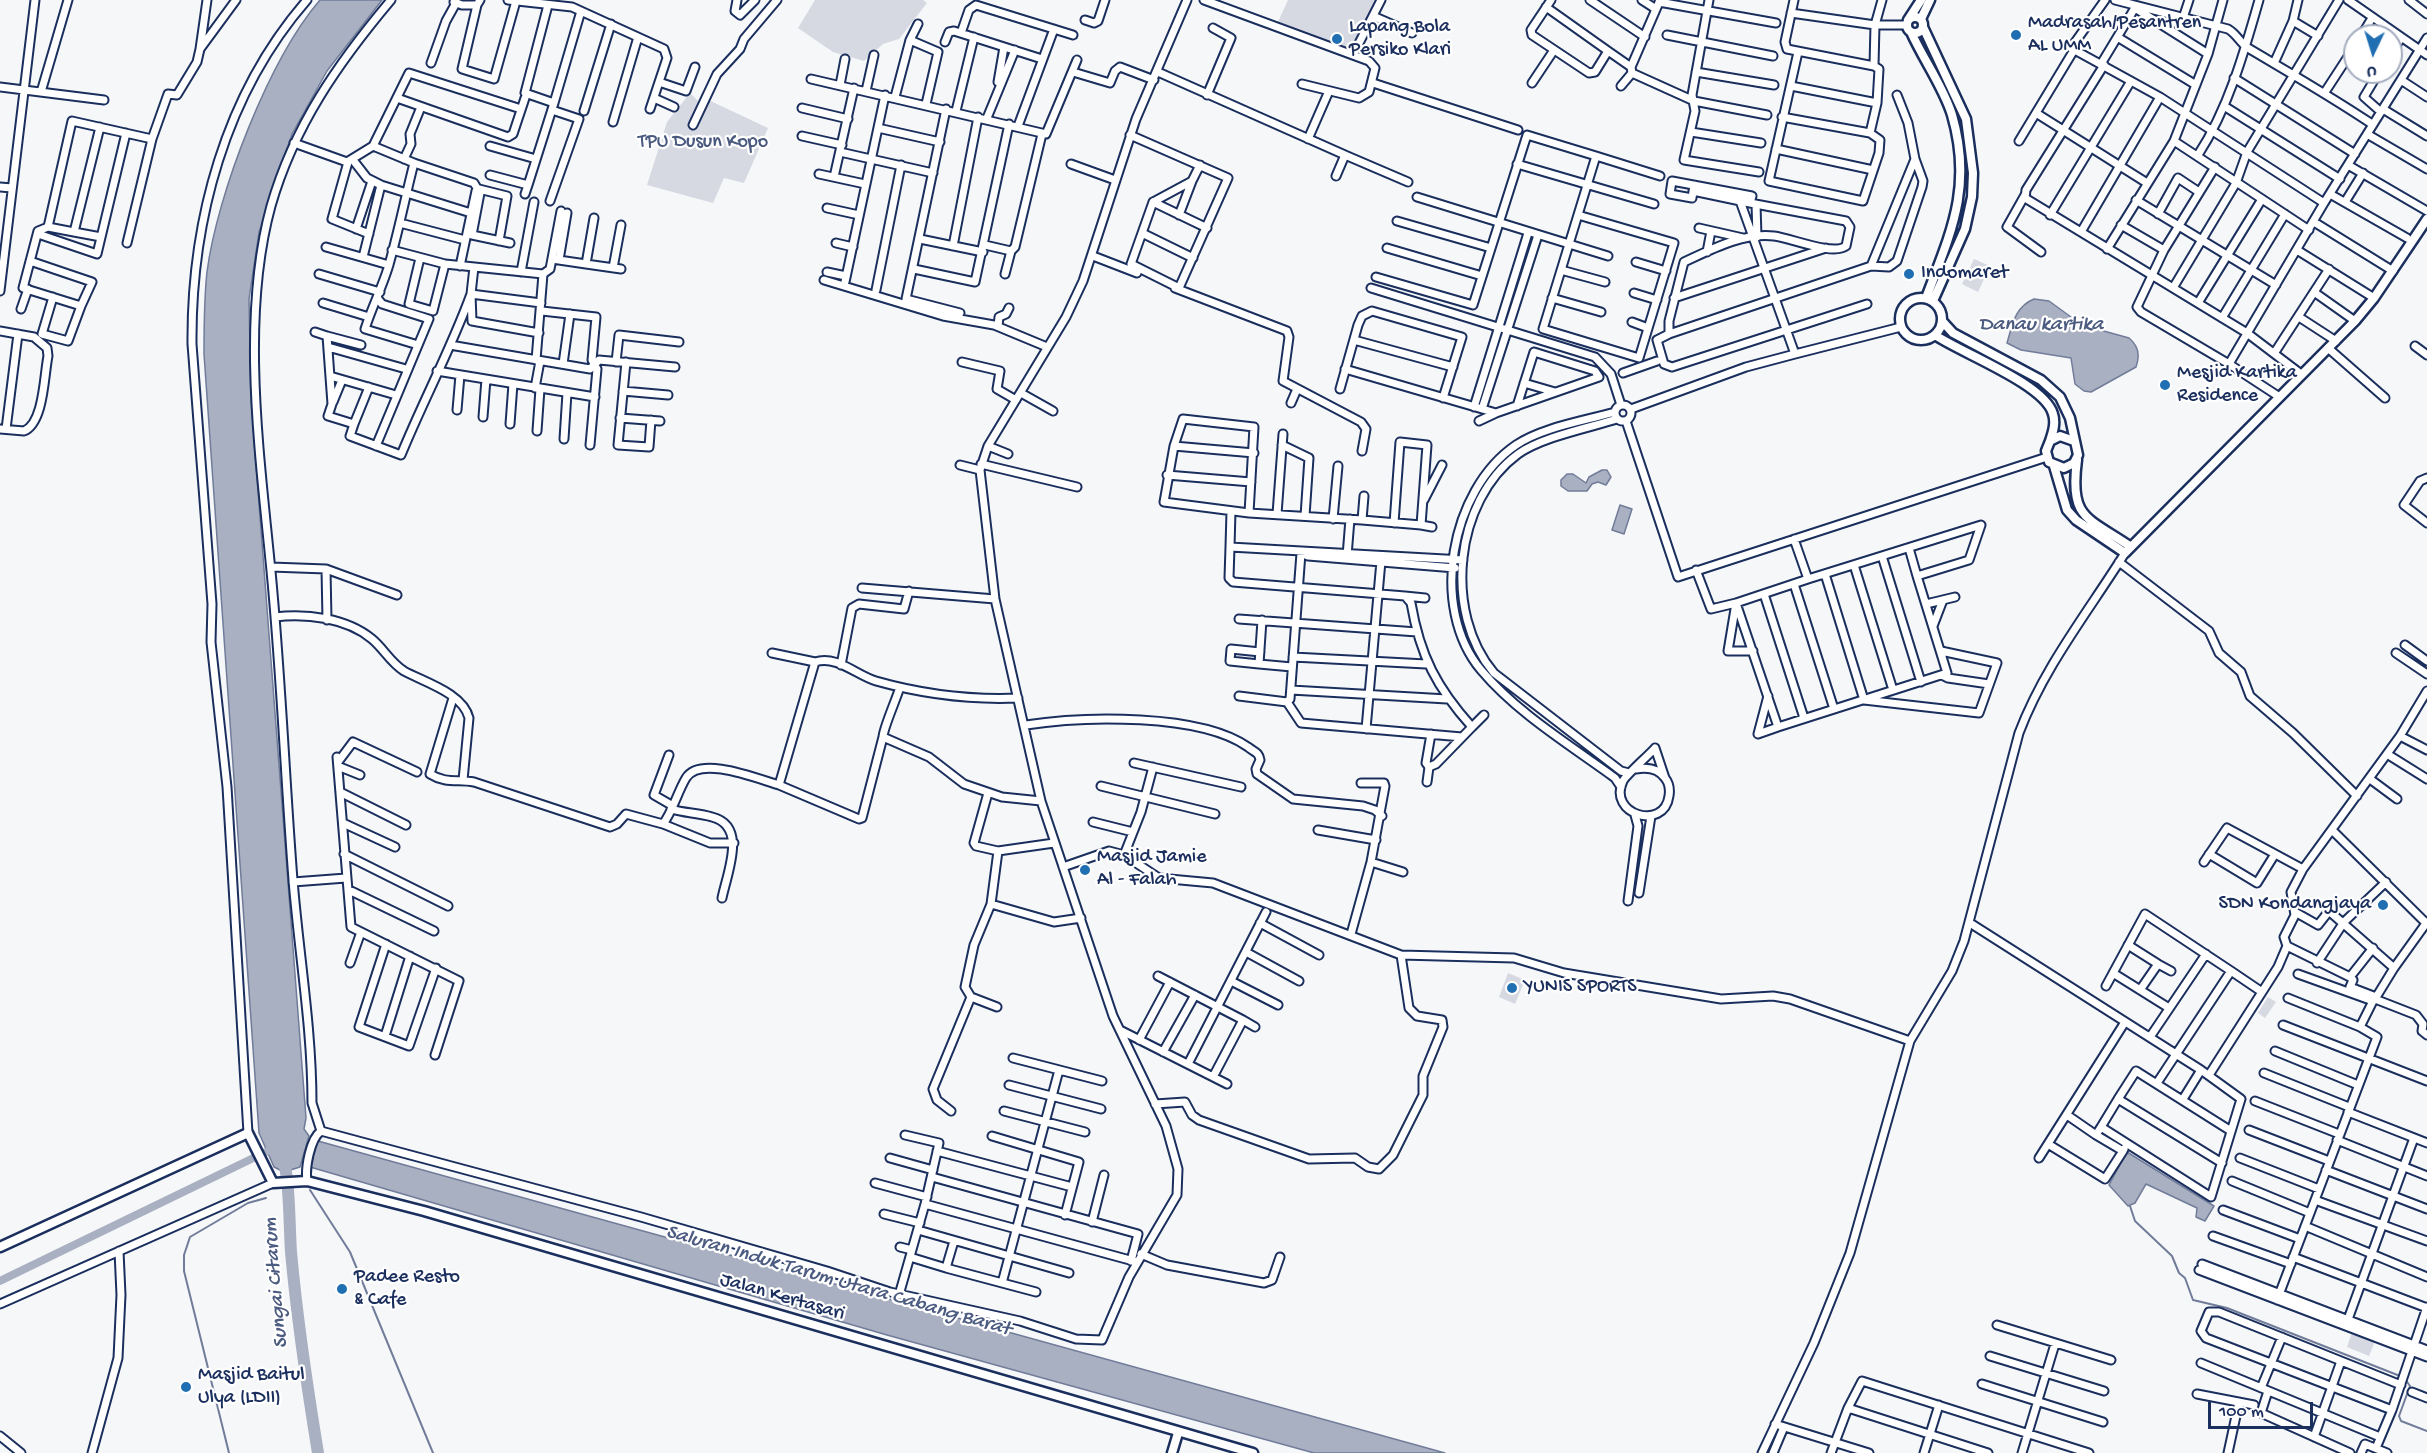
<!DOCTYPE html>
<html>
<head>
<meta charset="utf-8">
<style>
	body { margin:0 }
	#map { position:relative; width:2427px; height:1453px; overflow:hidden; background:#f6f7f9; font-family:"Gochi Hand",sans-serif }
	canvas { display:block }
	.north { position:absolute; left:2343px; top:24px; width:60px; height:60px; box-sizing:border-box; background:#fff; border:2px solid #a4acbf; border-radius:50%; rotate:184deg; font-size:16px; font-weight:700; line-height:24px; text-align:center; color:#1b2f5e }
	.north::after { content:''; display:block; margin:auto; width:21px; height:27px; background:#1f6fb2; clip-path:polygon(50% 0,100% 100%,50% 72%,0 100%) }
	.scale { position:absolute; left:2208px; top:1402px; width:105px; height:27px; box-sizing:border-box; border:3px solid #1b2f5e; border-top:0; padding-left:8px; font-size:18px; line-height:21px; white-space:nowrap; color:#1b2f5e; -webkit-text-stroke:4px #fff; paint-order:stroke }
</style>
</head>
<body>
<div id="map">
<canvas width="2427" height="1453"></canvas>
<div class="north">U</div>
<div class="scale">100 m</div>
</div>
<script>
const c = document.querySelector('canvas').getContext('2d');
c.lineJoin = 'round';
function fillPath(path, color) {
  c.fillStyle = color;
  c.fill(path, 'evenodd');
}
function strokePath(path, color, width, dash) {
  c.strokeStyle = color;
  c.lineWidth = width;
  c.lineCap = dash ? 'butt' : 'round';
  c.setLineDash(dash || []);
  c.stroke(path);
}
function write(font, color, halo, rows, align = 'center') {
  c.font = font + ' "Gochi Hand",sans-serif';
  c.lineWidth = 4.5;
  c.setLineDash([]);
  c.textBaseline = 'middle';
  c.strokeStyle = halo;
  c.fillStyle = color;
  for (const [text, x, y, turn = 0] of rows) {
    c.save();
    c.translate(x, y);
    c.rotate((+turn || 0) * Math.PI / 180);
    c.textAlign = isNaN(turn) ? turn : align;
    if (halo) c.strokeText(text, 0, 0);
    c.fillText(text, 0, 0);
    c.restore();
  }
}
fillPath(new Path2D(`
	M815,0H923L927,3L899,39L883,44L864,61L833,52L798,28Z
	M1288,0H1377L1352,53L1277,24Z
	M690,93L699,102L702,97L768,128L744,183L724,178L713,203L647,185L667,122Z
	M1974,259L1990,266L1978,292L1962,284Z
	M1508,973L1525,980L1515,1004L1499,997Z
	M2268,997L2276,1002L2265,1018L2258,1013Z
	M2352,1332L2375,1341L2369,1356L2347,1347Z`), '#d6d9e2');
const water = new Path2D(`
	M320,0H382L327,71L292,134L259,232L249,299L251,399L306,1118L304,1129L309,1136L300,1167L284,1172L274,1167L259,1133L204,354C204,327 204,299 207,272C217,194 269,59 320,0Z
	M2034,299L2049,301L2082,325L2129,338C2139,346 2140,356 2136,367L2091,392L2084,391L2075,384L2071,358L2021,350L2007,343C2012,327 2014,307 2034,299Z
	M1602,470H1607L1611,477L1606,485L1598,482L1592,484L1587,491H1568L1561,486V480L1567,474H1573L1586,483L1589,477Z
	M1620,505L1632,509L1624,534L1612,530Z
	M318,1141L1445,1453H1314L887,1335L310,1167Z
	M2127,1152L2214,1206L2205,1221L2196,1217L2197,1208L2146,1184L2135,1203L2128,1206L2109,1185Z`);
fillPath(water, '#a9b0c1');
strokePath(water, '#707c99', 1.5);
strokePath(new Path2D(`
	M310,1190L350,1252L433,1453
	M2130,1206L2135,1221L2172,1256L2179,1273L2185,1278L2193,1300L2227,1308L2400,1376
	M2405,1379L2410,1386L2399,1416L2401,1421L2427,1431
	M229,1453L184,1271V1255L190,1237L248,1203L266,1198`), '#707c99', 2);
strokePath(new Path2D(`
	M0,1281L276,1147`), '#a9b0c1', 8);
strokePath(new Path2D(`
	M283,1155C290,1188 289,1219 291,1252C297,1319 307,1386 318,1453`), '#a9b0c1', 12);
const minor = new Path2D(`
	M207,0L200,49L236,0
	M508,0L572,7L664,49L667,58L650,109
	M737,0L735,11L740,15L755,0
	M1204,0L1369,61L1375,68L1369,92L1359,98L1302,84
	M1551,0L1531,30L1532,35L1589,73L1595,72L1608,51L1631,67
	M1590,0L1645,37
	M1642,0L1656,9
	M1660,0L1631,67L1632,73L1694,101L1767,115
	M1709,0L1692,95L1695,111L1684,160L1759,172
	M1794,0L1785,42L1787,49L1874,66L1879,69L1877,103L1870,133
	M2105,0L2071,48L2160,97L2324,203
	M2115,0L2228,29C2237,34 2240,43 2248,48C2290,73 2332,97 2372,124
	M2348,0L2427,55
	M2409,0L2427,14
	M454,2L462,5H477L480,0
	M1659,2L1776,23
	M477,5L462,69L494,79L516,1
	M548,5L525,93L554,103L581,11
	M1546,7L1608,51
	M2135,8L2208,54
	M1791,13L1875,25H1907
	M2184,15L2189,0
	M1373,16L1412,33
	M1085,20L1094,23L1098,21L1105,0
	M2293,21L2318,36
	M961,33L969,10L976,5L1073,35
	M1667,35L1773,56
	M2361,36L2372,18
	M2119,38L2196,85
	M910,40L938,52L926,104
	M945,42L949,32L954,31L1042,59
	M2391,53L2401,38
	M1353,55L1381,0
	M2275,61L2293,21L2298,0
	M431,63L446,21L456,3
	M2101,64L2136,6
	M2104,65L2026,190L2025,198L2247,333L2301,374
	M1874,66L1875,25L1882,0
	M1073,72L1110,83L1115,71L1120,67L1154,80
	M1158,72L1345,155L1336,176
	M1696,72L1774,85
	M2379,72L2364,97L2381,112
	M2234,78L2355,154
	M811,79L1046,134L1077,60
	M2401,80L2427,97
	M659,82L686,91L695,67
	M998,82L1004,47
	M1373,83L1518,130
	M1532,83L1554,50
	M840,85L845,59
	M1621,86L1632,73
	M1791,86L1877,103
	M0,87L104,100
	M866,91L874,55
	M41,92L68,0
	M2325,92L2355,46
	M1207,95L1231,38L1213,28
	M895,97L910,40L918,24
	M397,98L508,137L513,134L525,98
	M654,98L674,107
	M2224,106L2340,179
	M802,108L848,119
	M946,109L906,299L960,313
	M2383,109L2427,136
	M584,111L611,24
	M956,111L974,37
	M2036,113L2147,183
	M1782,117L1870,133L1880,140L1879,153L1863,201L1769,181L1798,52
	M987,118L1015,50
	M613,122L638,37
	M693,125L717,74L740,49L744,39L777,0
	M1018,126L1054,29
	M878,128L940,142
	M1691,132L1761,143
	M2367,134L2427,169
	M1130,135L1228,178L1179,288L1131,264L1153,202L1192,181L1200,165
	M802,136L842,145
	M1308,139L1329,91
	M2019,141L2074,50
	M2174,141L2309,230
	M294,143L347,162L373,146L414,163L474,183L480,193L472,235L510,243
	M373,146L409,73L521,109
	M490,146L536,159
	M1776,149L1873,170
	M840,152L933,173
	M1345,155L1408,182
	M2198,155C2228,109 2244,53 2259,0
	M404,159L411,144L410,134L421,107
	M353,160L367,178L381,185L363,257
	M348,162L332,219L369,234
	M414,163C405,198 398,234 388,268C381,290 372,307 365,329L418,345
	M1071,164L1115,180
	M1517,164L1654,204
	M2348,165L2427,211
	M2215,167L2164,250L2137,307L2141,312L2229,364L2278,396
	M819,174L865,184
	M490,175L528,185L554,103
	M834,177L854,88
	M381,185L471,213
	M0,187L12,188
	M479,189L507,196L499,241
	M1693,191L1750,203L1752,196L1672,181L1670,194L1692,198L1694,185
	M525,194L528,185
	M1741,194L1740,201L1795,354L1901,327
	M2330,194L2407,238
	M2025,195L2007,227L2041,252
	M1417,197L1608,256
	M2136,200L2276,285
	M550,201L579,119L552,110
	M1153,202L1207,228
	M2345,202L2363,173
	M1750,203L1846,221L1850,227L1846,246C1833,256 1791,238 1774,236C1744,232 1710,250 1684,262L1669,321V334L1871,266L1915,159L1908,123L1897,95
	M1756,204L1757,237
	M827,208L859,215
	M2158,214L2178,178L2199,192
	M1179,215L1192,181
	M1578,215L1674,243L1639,358L1543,329L1596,156L1660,176
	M2050,215L2131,81
	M1397,221L1491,248
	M2314,222L2393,271
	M400,223L465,240
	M2121,225L2164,250
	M48,227L74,232L100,127
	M1699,228L1743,238
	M356,229L372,181
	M74,232L101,237
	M2081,232L2160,97
	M1142,233L1193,258
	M38,234L97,254L126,133
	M920,239L983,252
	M127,243L152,139L168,94L177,95L197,62L200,49
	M836,243L853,247
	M985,245L1011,251L1015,247L1042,134
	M953,246L978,117
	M326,247L389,265
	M1387,248L1482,276
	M2107,249L2174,141L2208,54L2223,0
	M392,250L445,264L543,274L536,360
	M2297,250L2374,298
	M1707,252L1711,231
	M1093,256L1137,273
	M420,258L409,304L433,311L445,264
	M552,259L586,264L594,218
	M559,260L567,213
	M30,261L92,282L81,306L23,288L38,231L48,227L72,121L152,139
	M1636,262L1666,271
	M586,264L621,269
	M460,266L476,191
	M1871,266L1889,267L1897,261L1922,187L1923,181L1915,159
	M474,267L471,294L472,321L539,333
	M613,268L621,225
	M914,269L975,282L1009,124
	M1561,270L1605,282
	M521,272L534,202
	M827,272L846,276
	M319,274L380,292
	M543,274L550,269L561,211
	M1005,274L1011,251
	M1376,277L1473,305L1527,135L1596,156
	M824,280L943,316L994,325L1047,347
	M845,282L885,95
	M1175,288L1287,331L1289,337L1283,381L1361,422L1366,429L1362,451
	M1371,288L1595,357L1611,374L1621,405
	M2173,288L2236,183L2247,152L2339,0
	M876,290L901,165
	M0,291L35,0
	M2314,292L2355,321
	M1634,293L1657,300
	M53,297L42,334L68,341L81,306
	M1552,298L1601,312
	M1674,298L1826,248
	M323,303L369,317
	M2198,303L2262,199
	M21,309L28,289
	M542,311L596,317L592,360L597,369L590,445
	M2299,317L2336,341
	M2222,318L2285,214
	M1632,322L1648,328
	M998,326L999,317L1006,314L1009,308
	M0,331L34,337L47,348L48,356C44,375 44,423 24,431L0,429
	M315,332L327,336L332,404L328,416L354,424L350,436L401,455C423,401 451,349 471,294L541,303
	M1669,334L1657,340L1664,364L1672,367L1867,304
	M327,336L361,345
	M1354,340L1453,367
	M450,345L590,369L599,360L675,367
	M2415,346L2427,355
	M328,347L406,369
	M2328,348L2385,398
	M2275,352L2329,269
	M616,362L619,335L679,342
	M626,362L618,445L649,447L651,420
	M962,362L1000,371L997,389L1016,400
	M563,364L570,314
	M2229,364L2324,203L2427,38
	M1345,369L1496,413L1599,377L1595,371L1534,352L1517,406
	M437,371L595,397
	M1623,373L1657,361
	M330,376L396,395
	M1524,383L1555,392
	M535,388L540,361
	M1340,389L1358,325L1362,316L1372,311L1462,337L1443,398
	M623,391L668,395
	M1021,393L1053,411
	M333,402L342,380
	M1291,403L1297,389
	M1615 413a8 8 0 1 1 16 0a8 8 0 1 1-16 0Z
	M1474,407L1528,233
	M1482,409L1538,235
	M1631,409L1746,367L1795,354
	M457,410L460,375
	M1615,412C1584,421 1543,427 1516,445C1450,490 1429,608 1481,670C1517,713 1570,745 1615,778L1621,787
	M483,417L486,379
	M620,418L660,421
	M1617,419C1588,428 1542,437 1518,454C1454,501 1443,613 1494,673L1621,771L1629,773
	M1479,421L1496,413
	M1626,421L1678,577L2047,457
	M354,424L369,387
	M510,424L513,384
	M6,429L18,334
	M537,431L540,389
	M564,439L567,393
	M1282,445L1309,458L1305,516
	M376,446L429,319L382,304L378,299
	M988,446L1008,454
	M1174,446L1254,453
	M981,464L1077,487
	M960,465L980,470
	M1167,475L1251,482
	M2427,478L2420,481L2404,505L2427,523
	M1424,500L1442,465
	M1249,513L1254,427L1183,419L1174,446L1164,502L1249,513L1362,520L1364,496
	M1277,514L1283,434
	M1333,519L1338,466
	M1362,520L1421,525L1427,445L1400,442L1394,523
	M1421,525L1432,527
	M1230,547L1231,511
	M1347,556L1350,519
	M1882,556L1921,682
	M2119,562L2209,631L2219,653L2241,672L2250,696L2293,733L2357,796
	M1854,565L1893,690
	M271,567L326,569L397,595
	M1455,568L1308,556L1301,553L1290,699L1287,702L1301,723L1462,737
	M326,569L327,620
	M1696,570L1711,609L1736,603L1778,727L1947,673L1917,576
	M1825,574L1864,700L1979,713L1997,663L1941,651
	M1808,579L1981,525L1969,560L1917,576L1909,548
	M1794,584L1834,709
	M862,588L995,599
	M1764,594L1804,718
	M1405,596L1425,598
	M1926,604L1955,597
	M275,617C306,613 347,618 372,639C384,649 390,662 404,671C424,682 463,693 469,718L463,780
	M1239,619L1417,632
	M1262,620L1259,664L1292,667
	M1933,626L1943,600
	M2405,645L2427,661
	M1753,651H1728L1736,603L1808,579L1794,539
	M772,653L815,662
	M2396,653L2427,674
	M1293,657L1426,664
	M1259,664L1230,661L1231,649L1260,652
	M841,665L852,608L859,604L904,609L909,591
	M1942,675L1948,678L1989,684
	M900,687C896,700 883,729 883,737L929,757L964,784L1002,797L1041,801
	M1291,690L1447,699
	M1239,696L1287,702
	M1768,696L1758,734L1778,727
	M453,698L430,774C446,784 458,779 474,782L610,827L617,824L626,814L663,824C673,811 677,793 686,778C700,755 758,779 779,785L815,662C837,655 856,675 876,681C922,694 970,700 1018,698
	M1026,725C1083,716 1200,713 1248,747C1254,752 1259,752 1260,760L1256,769L1257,774L1293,799L1363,806L1375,810L1382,816
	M1472,727L1484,715
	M1366,729L1381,561
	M1431,734L1426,763L1429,767L1436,764L1472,727C1437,688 1420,656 1411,603L1405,596L1233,582L1229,578L1230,547L1463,560
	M2400,736L2427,691
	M2387,754L2427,779
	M669,755L654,795L673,806
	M337,757L351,927L459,981L435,1055
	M338,762L353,742L417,772
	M1134,763L1241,787
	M340,767L360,775
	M1636,769C1647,767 1658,768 1665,778C1669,783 1670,790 1669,796C1664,832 1607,814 1623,781C1626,775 1648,756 1655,748L1665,778
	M2370,779L2397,799
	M1427,782L1429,767
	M779,785L859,819L862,818L883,737
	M1101,786L1215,814
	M342,793L406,825
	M988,793L974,843L976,846L998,851L1054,843
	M671,809C684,813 699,813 712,817C748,826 727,873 722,898
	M1093,822L1133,832
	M343,823L395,847
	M663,824L710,843H734
	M1318,830L1376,840
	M2332,830L2426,923
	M344,854L448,906
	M2209,854L2257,883L2275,854
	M1124,855L1141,812L1153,767
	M1371,862L1403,872
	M2204,862L2227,828L2303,869
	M1063,867L1109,851L1124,855L1159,878L1213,883L1401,955L1514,958L1564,973L1721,999L1773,996L1790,999L1910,1041
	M293,882L346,878
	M349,890L434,931
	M1639,893L1651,816
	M1628,901L1638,826L1635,815
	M991,904L1054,922L1081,918
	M2295,912L2318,925L2329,911L2394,968L2427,922
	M1260,923L1319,955
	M1970,923L2201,1070L2241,1099L2211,1197L2101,1127L2096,1135L2067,1115
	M1351,934L1371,862L1385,786L1384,783H1361
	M386,944L359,1027L409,1046L436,968
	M2128,945L2158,964L2140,990
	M2373,948L2350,977L2287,946L2284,937L2295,915L2291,892L2303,869L2400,736L2427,750
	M1246,952L1299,981
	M350,963L361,932
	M2317,963L2344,922L2386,882
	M2158,964L2171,971
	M2113,973L2169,1008
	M2298,974L2373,1001L2360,1027
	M1158,976L1243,1020L1213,1077
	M2350,977L2353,980L2350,987L2376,997
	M1231,981L1278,1005
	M2106,986L2145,914L2231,971
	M2375,999L2416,1015L2423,1024L2422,1031L2427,1035
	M2375,999L2394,968
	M997,1007L971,997L965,987L974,945L991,904L998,851
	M1243,1020L1255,1027
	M2283,1025L2427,1081
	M1120,1030L1227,1084
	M385,1036L410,956
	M2150,1037L2206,954
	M1139,1040L1170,982
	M2275,1051L2358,1085
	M1163,1052L1195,995
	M1013,1058L1102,1081
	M1188,1064L1266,912
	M2264,1073L2349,1107
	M2209,1075L2278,967L2287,946
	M2157,1083L2231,971L2262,992
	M1009,1085L1101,1109
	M2183,1099L2201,1070
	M2255,1101L2339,1134
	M1155,1104L1185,1102L1192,1115L1199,1120L1309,1159L1355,1158L1368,1167L1379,1169L1393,1155L1423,1095V1076L1443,1027L1442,1020L1417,1016L1409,1008L1401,955
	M951,1111L937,1100L933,1089L971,997
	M1004,1111L1085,1132
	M2348,1112L2427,1143
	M2101,1127L2118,1099
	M2249,1130L2329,1161
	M321,1131L312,1103C312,1028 299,954 293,880C285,777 281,674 271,571C260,456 240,319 271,206C294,126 338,63 391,0
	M248,1133L227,787L211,642L212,604L192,344C191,221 225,94 307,0
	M905,1135L939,1143L925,1204
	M2096,1135L2123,1151L2124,1149
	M992,1136L1079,1162L1065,1215
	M2337,1140L2427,1176
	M2048,1144L2105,1179L2123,1151
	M937,1151L1072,1187
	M890,1158L933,1170
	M2039,1158L2125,1022
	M2240,1158L2319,1189
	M2222,1163L2118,1099L2136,1071L2231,1131
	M2326,1170L2427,1209
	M932,1177L1138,1234L1131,1261
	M307,1181C305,1168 310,1139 321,1131L641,1217L827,1271L890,1292L1020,1321L1076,1339L1102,1340L1129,1277L1177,1195L1178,1169L1166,1126L1113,1016L1041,801L995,599L980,470L988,446L1066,317L1083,281L1136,119L1187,0
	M2232,1181L2310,1213
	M875,1183L927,1197
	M2315,1200L2427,1241
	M2223,1210L2300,1239
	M884,1214L920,1223
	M1092,1222L1104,1175
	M2305,1226L2427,1277
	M918,1230L1069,1273
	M2213,1236L2291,1264
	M954,1241L946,1268L1036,1292
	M900,1247L912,1250
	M1141,1254L1167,1265L1264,1283L1272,1280L1280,1257
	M910,1257L946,1268
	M2293,1257L2427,1308
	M2202,1264L2427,1350
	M2199,1270L2427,1357
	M1002,1283L1059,1070
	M899,1295L925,1204L1137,1262
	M2277,1300L2377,1037L2360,1027L2288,998
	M0,1304L273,1183
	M2347,1322L2414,1138
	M1997,1325L2111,1360
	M1990,1356L2104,1391
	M2201,1363L2380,1437
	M1982,1384L2103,1422
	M2261,1388L2282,1337
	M2268,1391L2261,1413L2350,1453
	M2412,1392L2427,1398
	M2197,1394L2254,1405
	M1848,1408L1988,1453
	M2392,1410L2206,1338L2201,1331L2209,1312H2219L2401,1385
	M1775,1424L1869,1453
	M0,1436L21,1453
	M2314,1437L2341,1361
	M2376,1448L2392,1410L2427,1307
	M92,1453L118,1358L121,1295L119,1251
	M1762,1453L1814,1343L1850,1253L1910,1041L1952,971L1964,941L2019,733C2044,667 2088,612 2125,553
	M1773,1453L1784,1427
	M1831,1453L1848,1408L1862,1381L2089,1453
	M1924,1453L1939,1405
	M2022,1453L2055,1344
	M2228,1453L2239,1402
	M2361,1453L2365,1444L2387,1453`);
const tertiary = new Path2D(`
	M1907 25a8 8 0 1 1 16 0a8 8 0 1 1-16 0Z
	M1921,19L1930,0
	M1908,20L1921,0
	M1923,27L1966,119L1973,173L1972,197L1965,229L1933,301
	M1911,32C1923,59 1944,88 1952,115C1973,187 1951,232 1926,298
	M1900 319a21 21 0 1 1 42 0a21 21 0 1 1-42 0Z
	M1942,321L1953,333L2041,380L2060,397L2070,418L2078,455L2074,463L2064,468L2049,462L2046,451L2050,441L2060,436L2074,441
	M1935,335C1961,353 2045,384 2053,414C2056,423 2053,432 2050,441
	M2077,460C2069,519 2087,517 2131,547
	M2054,466L2067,510L2076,520L2125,553L2355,321L2374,298L2427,219
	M0,1247L248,1133L273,1183L307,1181L424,1211L1253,1453
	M1172,1453L1178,1433`);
strokePath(minor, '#1b2f5e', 11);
strokePath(tertiary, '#1b2f5e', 13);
strokePath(minor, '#fff', 7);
strokePath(tertiary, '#fff', 8);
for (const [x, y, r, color] of [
	[2016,35,6,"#1f6fb2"],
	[1337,39,6,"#1f6fb2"],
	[1909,274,6,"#1f6fb2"],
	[2165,385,6,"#1f6fb2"],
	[1085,870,6,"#1f6fb2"],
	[2383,905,6,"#1f6fb2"],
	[1512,988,6,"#1f6fb2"],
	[342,1289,6,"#1f6fb2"],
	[186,1387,6,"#1f6fb2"]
]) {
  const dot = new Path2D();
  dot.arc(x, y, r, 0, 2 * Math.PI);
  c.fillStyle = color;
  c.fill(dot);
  strokePath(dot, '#fff', 2);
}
write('20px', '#1b2f5e', '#fff', [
	["Madrasah/Pesantren",2028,24],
	["AL UMM",2028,47],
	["Lapang Bola",1349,28],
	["Persiko Klari",1349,51],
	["Indomaret",1921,274],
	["Mesjid Kartika",2177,374],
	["Residence",2177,397],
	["Masjid Jamie",1097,858],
	["Al - Falah",1097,881],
	["SDN Kondangjaya",2371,905,"right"],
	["YUNIS SPORTS",1524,988],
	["Padee Resto",354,1278],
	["& Cafe",354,1301],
	["Masjid Baitul",198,1376],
	["Ulya (LDII)",198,1399]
], 'left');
write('20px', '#4a5a7f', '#fff', [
	["TPU Dusun Kopo",703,143]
]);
write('20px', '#1b2f5e', '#fff', [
	["Jalan Kertasari",782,1298,16]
]);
write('italic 21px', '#4d5c81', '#fff', [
	["Danau kartika",2041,326],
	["Saluran Induk Tarum Utara Cabang Barat",838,1282,16],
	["Sungai Citarum",277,1283,-95]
]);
</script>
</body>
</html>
